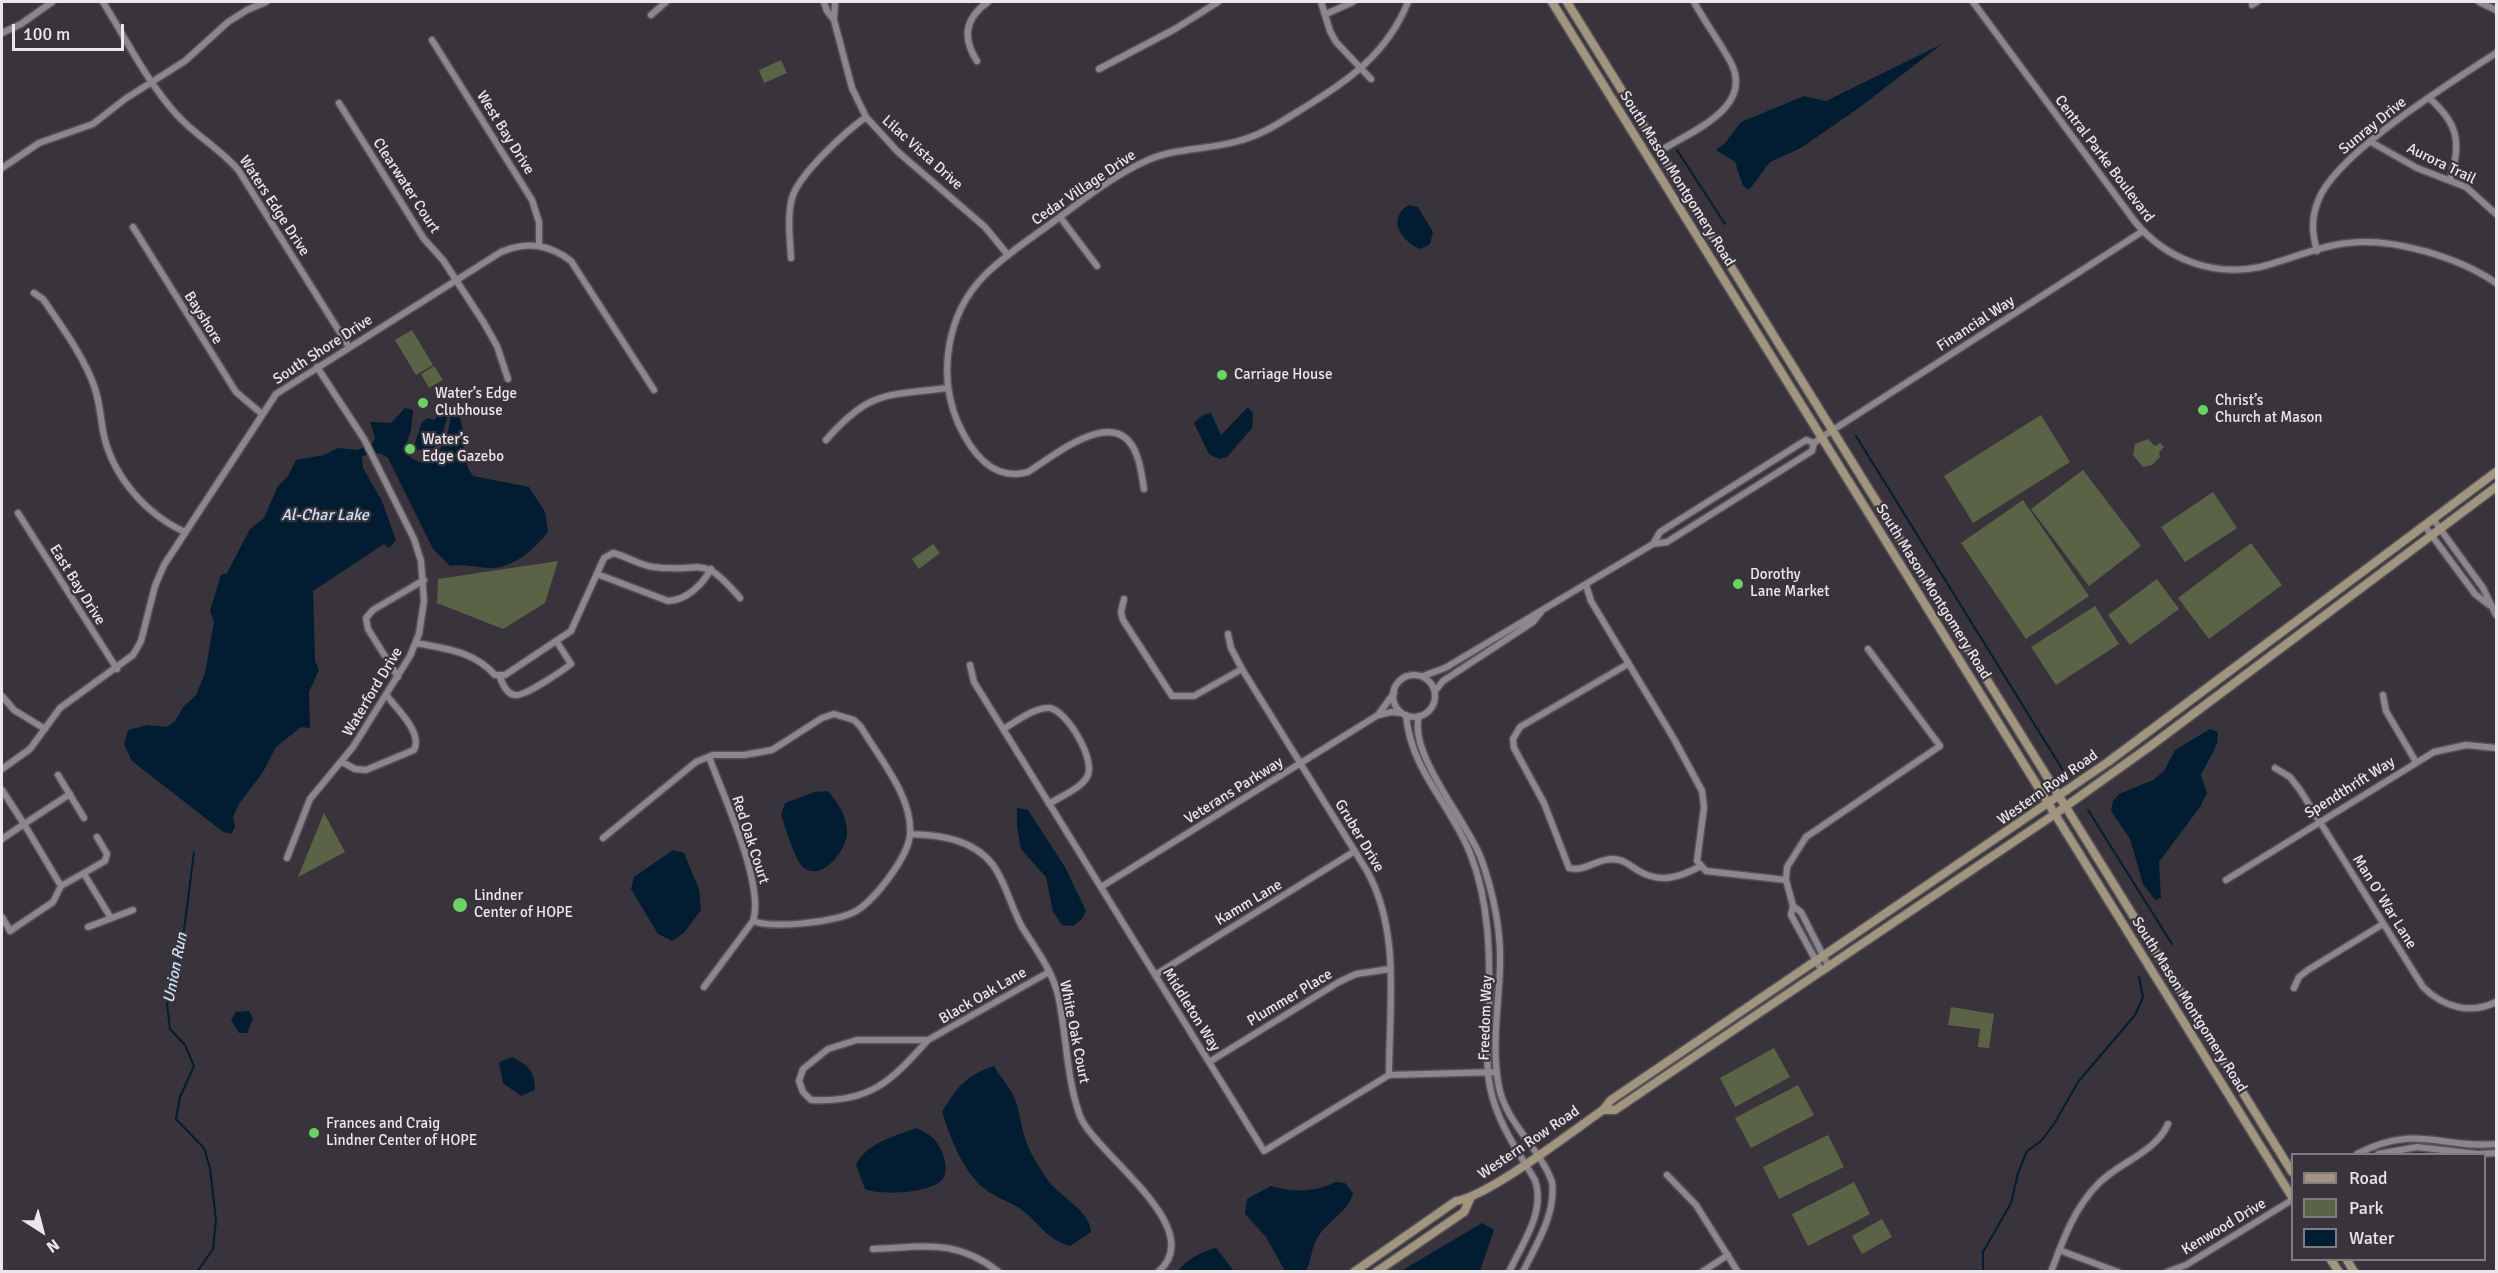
<!DOCTYPE html>
<html>
<head>
<meta charset="utf-8">
<style>
	body { margin:0 }
	#map { position:relative; width:2498px; height:1273px; overflow:hidden; background:#39343b; font-family:Signika,sans-serif }
	canvas { display:block }
	.frame { position:absolute; inset:0; border:3px solid #eae7eb; pointer-events:none }
	.legend { position:absolute; left:2291px; top:1153px; width:195px; height:108px; box-sizing:border-box; background:#39343b; border:2px solid #807c81; margin:0; padding:8px 10px; list-style:none; font-size:18px; color:#eae7eb }
	.legend li { display:flex; align-items:center; gap:12px; height:30px }
	.legend b { width:30px; border:2px solid #807c81 }
	.north { position:absolute; left:12px; top:1201px; width:60px; height:60px; -webkit-text-stroke:4px #39343b; paint-order:stroke; rotate:144deg; font-size:16px; font-weight:700; line-height:24px; text-align:center; color:#eae7eb }
	.north::after { content:''; display:block; margin:auto; width:21px; height:27px; background:#eae7eb; clip-path:polygon(50% 0,100% 100%,50% 72%,0 100%) }
	.scale { position:absolute; left:12px; top:24px; width:112px; height:27px; box-sizing:border-box; border:3px solid #eae7eb; border-top:0; padding-left:8px; font-size:18px; line-height:21px; white-space:nowrap; color:#eae7eb; -webkit-text-stroke:4px #39343b; paint-order:stroke }
</style>
</head>
<body>
<div id="map">
<canvas width="2498" height="1273"></canvas>
<div class="frame"></div>
<ul class="legend">
<li><b style="height:8px;background:#a19580"></b>Road</li>
<li><b style="height:16px;background:#5b6347"></b>Park</li>
<li><b style="height:16px;background:#021c31"></b>Water</li>
</ul>
<div class="north">N</div>
<div class="scale">100 m</div>
</div>
<script>
const c = document.querySelector('canvas').getContext('2d');
c.lineJoin = 'round';
function fillPath(path, color) {
  c.fillStyle = color;
  c.fill(path, 'evenodd');
}
function strokePath(path, color, width, dash) {
  c.strokeStyle = color;
  c.lineWidth = width;
  c.lineCap = dash ? 'butt' : 'round';
  c.setLineDash(dash || []);
  c.stroke(path);
}
function write(font, color, halo, rows, align = 'center') {
  c.font = font + ' Signika,sans-serif';
  c.lineWidth = 4.5;
  c.setLineDash([]);
  c.textBaseline = 'middle';
  c.strokeStyle = halo;
  c.fillStyle = color;
  for (const [text, x, y, turn = 0] of rows) {
    c.save();
    c.translate(x, y);
    c.rotate((+turn || 0) * Math.PI / 180);
    c.textAlign = isNaN(turn) ? turn : align;
    if (halo) c.strokeText(text, 0, 0);
    c.fillText(text, 0, 0);
    c.restore();
  }
}
fillPath(new Path2D(`
	M781,60L787,73L764,83L759,70Z
	M412,330L433,365L416,375L395,340Z
	M434,366L443,380L429,388L421,374Z
	M2041,415L2070,462L1973,523L1944,476Z
	M2148,439L2155,446L2160,443L2164,447L2159,452L2160,457L2152,465L2143,467L2133,455L2135,444Z
	M2083,470L2141,546L2089,586L2031,509Z
	M2213,492L2237,528L2185,562L2161,527Z
	M2023,500L2089,596L2026,639L1961,543Z
	M2251,543L2282,585L2209,639L2178,598Z
	M933,544L940,553L919,569L912,559Z
	M558,561L545,603L503,629L437,603L438,579Z
	M2157,579L2179,609L2130,645L2108,615Z
	M2095,606L2119,644L2056,685L2031,647Z
	M324,813L345,852L298,877Z
	M1951,1007L1994,1014L1989,1048L1978,1047L1980,1029L1948,1025Z
	M1774,1048L1790,1077L1735,1107L1720,1078Z
	M1798,1085L1814,1115L1751,1148L1735,1118Z
	M1828,1135L1844,1167L1779,1199L1763,1167Z
	M1854,1182L1870,1214L1808,1246L1792,1214Z
	M1882,1219L1892,1237L1862,1254L1852,1236Z`), '#5b6347');
fillPath(new Path2D(`
	M1942,44L1860,107L1801,148L1770,162L1749,190L1743,186L1735,162L1716,150L1725,143L1741,122L1804,96L1826,101Z
	M1409,205L1418,207L1433,232L1430,244L1421,249C1401,242 1386,218 1409,205Z
	M440,407L449,411L440,444L428,451L415,449L414,446L422,422L428,418L435,420Z
	M1248,407L1253,413L1252,428L1227,457L1219,459L1209,454L1194,423L1203,415L1211,413L1221,435Z
	M405,408L413,410L411,430L405,448L411,458L422,463C443,453 450,435 450,414L458,413C469,436 457,453 473,476L529,487L545,512L548,532C535,549 511,570 488,568C473,567 466,564 450,566L433,549L388,458L380,453L362,456L363,468L382,501L396,540L389,548L384,544L313,591L315,661L319,670L309,692L310,728L301,727L276,747L263,772L239,804L233,817L235,827L231,834L222,831L132,761L124,744L128,730L148,725L167,727L175,721L184,706L196,695L205,673L214,622L210,611L221,575L227,573L250,529L264,518L278,486L288,476L296,460L324,455L338,448L357,450L371,445L375,438L370,422L391,423Z
	M2210,729L2218,732L2217,744L2201,775L2207,793L2200,807L2159,862L2161,898L2155,900L2143,884L2130,839L2111,811L2113,801L2119,794L2153,780L2164,771L2175,750Z
	M828,791C838,803 847,816 847,833C847,850 821,883 803,867C795,860 785,826 781,815L785,803L814,792Z
	M1017,808L1028,810L1065,867L1086,911L1082,919L1073,926L1062,925L1053,912L1046,877L1021,849L1017,827Z
	M673,850L684,853L699,889L701,910L684,933L672,941L658,934L631,889L634,877Z
	M249,1011L253,1019L247,1033H239L231,1020L236,1012Z
	M512,1057C528,1065 535,1071 535,1090L521,1096L503,1083L499,1062Z
	M994,1066C999,1076 1007,1083 1012,1093C1020,1108 1020,1123 1025,1138C1029,1152 1039,1167 1047,1179C1058,1196 1090,1210 1091,1232L1070,1246C1045,1238 1041,1225 1022,1210C1012,1202 999,1199 989,1192C964,1176 951,1139 942,1112C958,1086 964,1077 994,1066Z
	M917,1128C922,1131 929,1134 933,1138C942,1146 951,1171 942,1180C930,1193 880,1196 865,1189L856,1165C865,1144 896,1135 917,1128Z
	M1336,1182L1345,1183L1353,1193C1348,1213 1325,1222 1316,1240C1311,1250 1311,1262 1306,1271H1285L1266,1237L1245,1214L1247,1199L1271,1186C1294,1193 1314,1192 1336,1182Z
	M1482,1223L1494,1230L1480,1271H1401Z
	M1216,1248L1234,1271H1178C1187,1259 1202,1251 1216,1248Z`), '#021c31');
strokePath(new Path2D(`
	M1677,150L1725,224
	M1856,436L2064,772
	M2088,810L2172,944
	M194,852L182,946L167,1004L170,1029L185,1045L194,1066L180,1097L176,1119L204,1148L210,1168L216,1220L213,1249L197,1272
	M1983,1272V1252L2011,1203L2018,1173L2027,1151L2041,1141L2054,1124L2078,1082L2135,1015L2143,997L2139,977`), '#021c31', 2);
const street = new Path2D(`
	M103,2C126,39 147,82 177,115C196,136 221,149 239,171L349,347
	M824,2L827,11L834,20L852,88L866,117L898,152L985,227L1008,255
	M1321,2L1330,31L1336,42L1371,79
	M1973,2L2136,223C2166,259 2213,277 2260,267C2289,260 2318,246 2348,243C2393,237 2460,258 2496,283
	M2479,2L2496,10
	M2252,5L2257,2
	M1326,14L1353,2
	M651,15L666,2
	M834,20L835,2
	M2,33L21,24L52,2
	M432,40L532,200L539,222V245
	M977,61C962,38 965,18 988,2
	M1099,69L1175,29L1218,2
	M2429,98C2458,123 2462,143 2450,180
	M339,103L424,239L443,260L484,323L497,346L508,379
	M2371,142L2417,168L2466,187L2496,214
	M1660,151C1691,131 1756,108 1730,61C1719,41 1705,22 1694,2
	M2,168L39,143L93,124L125,99L185,61L228,22L247,10L266,2
	M1060,217L1097,266
	M133,227L236,392L262,414
	M2317,251C2312,233 2311,219 2318,201C2335,154 2452,82 2496,53
	M791,258C790,239 787,217 792,198C799,174 845,132 866,117
	M34,293L43,299C60,324 79,350 91,378C100,397 100,417 104,436C114,478 147,515 185,532
	M826,440C870,390 885,396 948,388
	M1144,489C1142,478 1141,466 1137,456C1118,402 1057,454 1028,472C993,482 971,452 958,423C937,374 947,313 985,275C1005,255 1030,239 1053,222C1083,200 1114,175 1148,160C1178,147 1211,150 1242,140C1263,134 1283,121 1302,109C1348,81 1387,54 1408,2
	M18,513L117,669
	M2433,519L2483,588L2496,615
	M2424,525L2475,594L2489,605
	M1653,544L1660,532L1806,440L1814,443
	M597,574L668,601C687,600 702,585 711,569
	M1586,585L1591,601L1674,739L1702,791L1704,807L1697,861L1706,871L1786,880L1793,906L1791,915L1821,970
	M1124,599L1121,612L1123,620L1172,696H1194L1242,669
	M1228,634L1231,648L1242,669L1367,871C1401,932 1389,1007 1389,1075
	M416,643C446,649 474,651 495,675H505L571,631L604,558L613,553C626,556 639,565 653,567C704,574 700,551 740,598
	M1628,664L1520,727L1513,739L1514,748L1544,803L1569,868C1585,873 1601,855 1619,860C1626,861 1633,868 1639,871C1661,884 1680,877 1701,866
	M970,665L974,682L1264,1151L1389,1075L1497,1072
	M1393 696a21 21 0 1 1 42 0a21 21 0 1 1-42 0Z
	M1423,676L1445,668L1653,544L1667,542L1812,451L1814,443L1822,437L2143,231
	M398,677L368,629L366,618L373,610L424,580
	M500,677C502,683 507,694 515,695C524,697 562,671 571,664L557,642
	M1435,691L1443,681L1533,622L1541,612
	M2383,695L2386,711L2416,762
	M2,696L14,710L45,729
	M1379,715L1391,712L1401,713
	M1406,715C1411,771 1450,803 1470,853C1490,903 1490,957 1489,1010C1488,1035 1485,1062 1490,1087C1496,1120 1518,1152 1535,1180C1546,1211 1522,1244 1509,1272
	M1419,716C1408,753 1466,820 1481,858C1493,892 1501,928 1500,965C1499,1005 1491,1047 1499,1087C1506,1123 1540,1148 1552,1182C1556,1214 1537,1243 1523,1272
	M1003,729C1016,722 1034,707 1050,708C1067,711 1097,761 1087,777C1080,789 1061,796 1049,804
	M342,762L355,769L366,770L414,750C423,733 397,709 387,696
	M2275,768L2290,777L2300,790L2423,987C2443,1007 2470,1015 2496,1002
	M2,769L30,749L60,708L133,655L141,641L155,586L164,565L276,394L501,252C527,241 549,244 571,261L654,390
	M58,775L84,818
	M2,790L24,824L70,794
	M910,834C940,835 973,839 993,865C1006,883 1011,907 1022,927C1035,948 1052,970 1058,995C1067,1036 1066,1077 1080,1116C1095,1154 1210,1228 1158,1272
	M603,838L696,762L713,755H744L772,750L822,718L834,714L854,720L861,727C879,758 913,797 910,834C909,856 872,905 852,913C831,922 774,929 753,921
	M2,839L24,824L61,886L53,902L10,931L2,917
	M287,858L310,799L353,747L410,656L419,634L424,601L421,561L414,539L364,439L317,367
	M84,874L111,918
	M1786,880L1787,867L1806,837L1940,746L1868,649
	M2226,880L2434,752L2466,745L2496,748
	M61,886L105,861L107,854L97,837
	M1101,887L1378,715L1394,693
	M1793,906L1801,912L1828,965
	M88,927L133,910
	M1155,975L1355,851
	M704,987L753,921C765,885 723,795 709,757
	M2294,988L2299,977L2308,970L2383,924
	M928,1040C891,1081 871,1103 811,1100L803,1092L799,1081L803,1069L828,1049L857,1040H928L1049,972
	M1209,1062L1339,982L1356,974L1390,969
	M2357,1154C2416,1123 2440,1149 2496,1144
	M2378,1154L2417,1147L2477,1154
	M2478,1154L2496,1153
	M1667,1175L1696,1205L1738,1272
	M873,1249C925,1247 955,1238 999,1272
	M2059,1250L2118,1272
	M1702,1272L1728,1255
	M2051,1272C2063,1240 2074,1208 2099,1183C2120,1162 2156,1152 2168,1124
	M2167,1272L2186,1265L2292,1200`);
const secondary = new Path2D(`
	M1552,2L2292,1197
	M1567,2L2292,1172
	M1603,1110H1615L1646,1089L2055,814L2149,747L2496,487
	M2331,1260L2339,1272
	M2347,1260L2354,1272
	M1354,1272L1456,1201C1489,1196 1571,1132 1603,1110L1611,1100L2108,762L2496,472
	M1376,1272L1464,1212L1470,1199`);
strokePath(street, '#555156', 9);
strokePath(secondary, '#555156', 11);
strokePath(street, '#8c878f', 6);
strokePath(secondary, '#a19580', 8);
for (const [x, y, r, color] of [
	[1222,375,6,"#69d364"],
	[423,403,6,"#69d364"],
	[2203,410,6,"#69d364"],
	[410,449,6,"#69d364"],
	[1738,584,6,"#69d364"],
	[460,905,8,"#69d364"],
	[314,1133,6,"#69d364"]
]) {
  const dot = new Path2D();
  dot.arc(x, y, r, 0, 2 * Math.PI);
  c.fillStyle = color;
  c.fill(dot);
  strokePath(dot, '#39343b', 2);
}
write('15px', '#eae7eb', '#39343b', [
	["Sunray Drive",2373,126,-39],
	["West Bay Drive",505,133,58],
	["Lilac Vista Drive",922,153,42],
	["Central Parke Boulevard",2104,159,53],
	["Aurora Trail",2441,164,26],
	["South Mason Montgomery Road",1677,179,58],
	["Clearwater Court",406,186,57],
	["Cedar Village Drive",1084,188,-34],
	["Waters Edge Drive",274,206,57],
	["Bayshore",203,318,58],
	["Financial Way",1976,324,-33],
	["South Shore Drive",323,350,-33],
	["East Bay Drive",77,585,58],
	["South Mason Montgomery Road",1933,592,58],
	["Waterford Drive",373,692,-59],
	["Western Row Road",2048,788,-35],
	["Spendthrift Way",2350,788,-32],
	["Veterans Parkway",1234,791,-32],
	["Gruber Drive",1359,836,59],
	["Red Oak Court",750,840,72],
	["Man O’ War Lane",2384,902,58],
	["Kamm Lane",1249,903,-31],
	["Black Oak Lane",983,996,-30],
	["Plummer Place",1290,998,-31],
	["South Mason Montgomery Road",2189,1005,58],
	["Middleton Way",1191,1010,58],
	["Freedom Way",1486,1018,-88],
	["White Oak Court",1074,1032,79],
	["Western Row Road",1529,1143,-34],
	["Kenwood Drive",2224,1227,-31]
]);
write('15px', '#eae7eb', '#39343b', [
	["Carriage House",1234,375],
	["Water’s Edge",435,394],
	["Clubhouse",435,411],
	["Christ’s",2215,401],
	["Church at Mason",2215,418],
	["Water’s",422,440],
	["Edge Gazebo",422,457],
	["Dorothy",1750,575],
	["Lane Market",1750,592],
	["Lindner",474,896],
	["Center of HOPE",474,913],
	["Frances and Craig",326,1124],
	["Lindner Center of HOPE",326,1141]
], 'left');
write('italic 16px', '#cbe2f8', '#39343b', [
	["Al-Char Lake",325,516],
	["Union Run",176,968,-79]
]);
</script>
</body>
</html>
